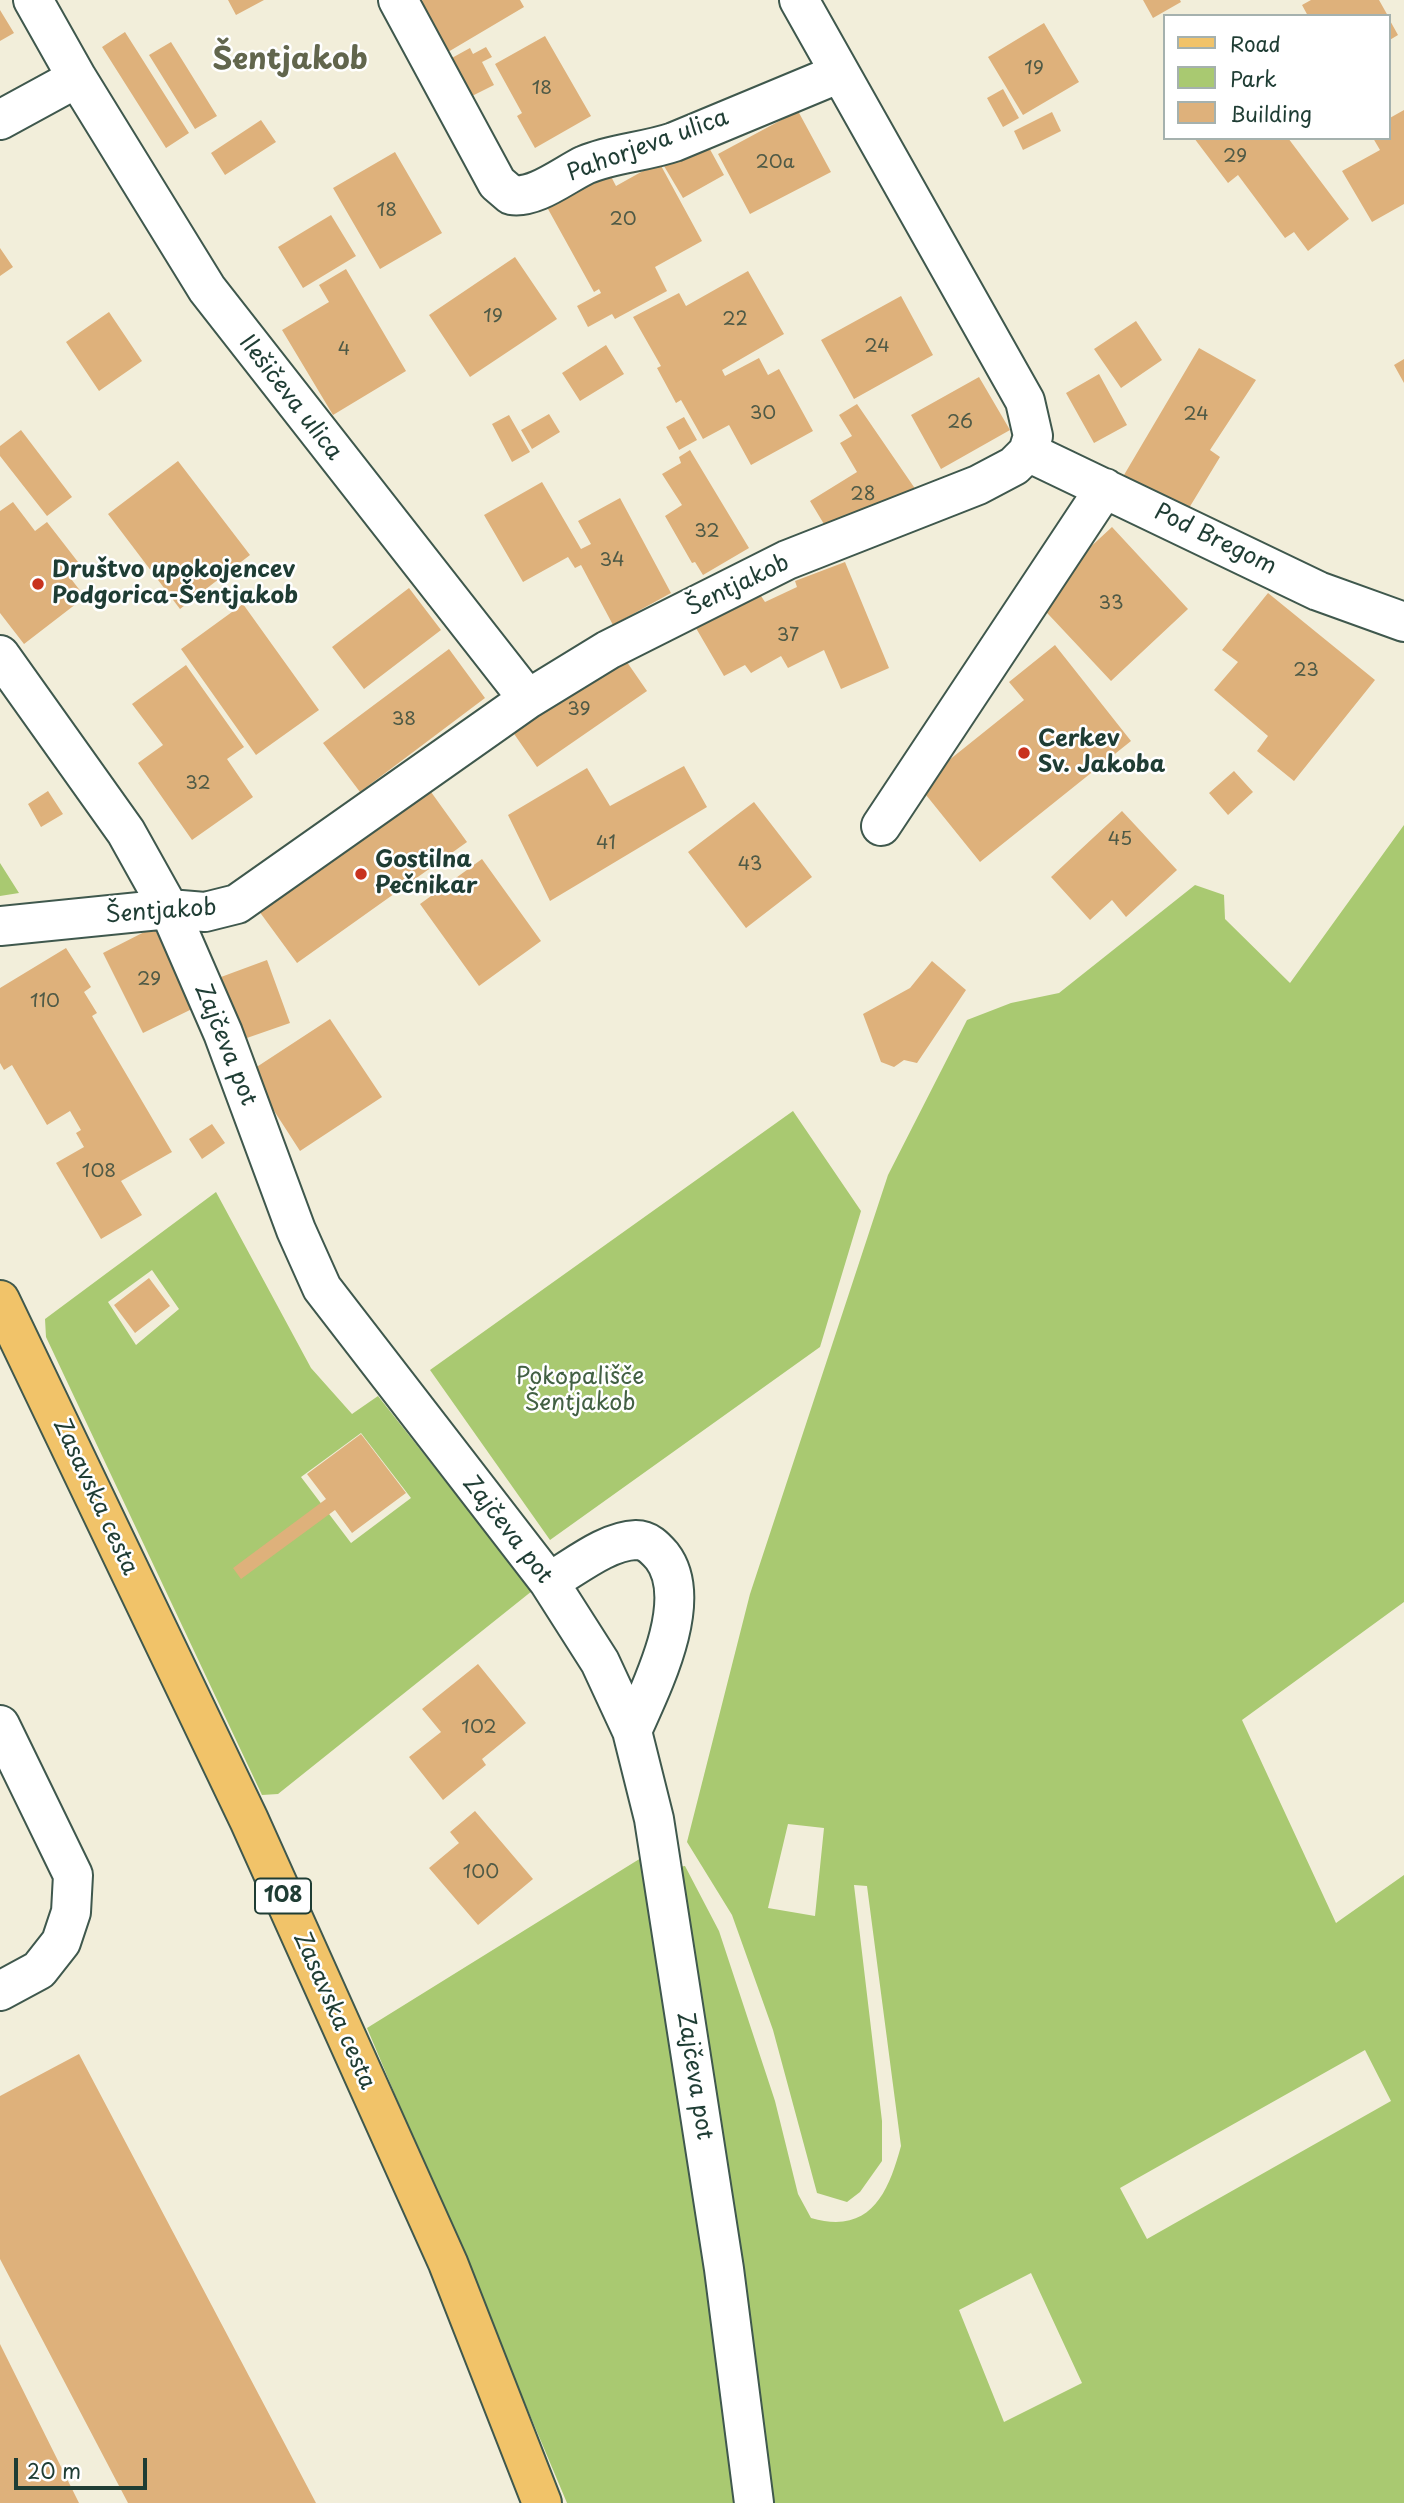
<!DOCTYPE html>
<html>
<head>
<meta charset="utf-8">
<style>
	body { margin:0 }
	#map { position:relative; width:1404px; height:2503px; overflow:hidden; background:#f2eeda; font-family:"Playpen Sans",sans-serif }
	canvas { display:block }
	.legend { position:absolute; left:1163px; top:14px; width:228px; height:126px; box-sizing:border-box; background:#fff; border:2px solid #a5b1ae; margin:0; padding:9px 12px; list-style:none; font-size:21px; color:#1f3d34 }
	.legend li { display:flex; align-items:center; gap:14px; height:35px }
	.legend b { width:35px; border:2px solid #a5b1ae }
	.scale { position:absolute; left:14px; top:2458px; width:133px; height:32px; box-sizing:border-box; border:4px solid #1f3d34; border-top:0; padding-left:9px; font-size:21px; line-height:24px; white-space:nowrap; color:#1f3d34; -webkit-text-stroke:5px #fff; paint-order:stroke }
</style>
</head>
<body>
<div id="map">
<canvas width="1404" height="2503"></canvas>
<ul class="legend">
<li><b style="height:9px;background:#f1c369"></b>Road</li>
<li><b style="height:19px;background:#a9c971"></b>Park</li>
<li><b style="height:19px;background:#deb17b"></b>Building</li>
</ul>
<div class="scale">20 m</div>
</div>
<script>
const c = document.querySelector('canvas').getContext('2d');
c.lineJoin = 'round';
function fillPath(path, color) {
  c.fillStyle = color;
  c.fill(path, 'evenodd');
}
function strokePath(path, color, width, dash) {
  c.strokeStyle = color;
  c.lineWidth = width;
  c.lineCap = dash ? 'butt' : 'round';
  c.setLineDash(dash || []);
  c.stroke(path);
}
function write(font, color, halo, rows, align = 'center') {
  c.font = font + ' "Playpen Sans",sans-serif';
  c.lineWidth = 5;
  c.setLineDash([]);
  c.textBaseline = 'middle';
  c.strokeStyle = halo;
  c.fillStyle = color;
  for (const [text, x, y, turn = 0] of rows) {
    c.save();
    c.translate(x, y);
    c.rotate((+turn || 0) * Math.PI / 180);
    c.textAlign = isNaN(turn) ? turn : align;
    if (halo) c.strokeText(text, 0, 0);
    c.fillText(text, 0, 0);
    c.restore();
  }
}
fillPath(new Path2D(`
	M1404,825V1602L1242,1720L1336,1923L1404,1875V2503H769L672,1868L685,1866L719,1931L775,2101L798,2194L811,2218C870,2235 888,2194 901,2146L867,1886L854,1885L882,2121V2161L860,2192L847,2202L817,2193L773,2030L732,1915L687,1842L750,1594L888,1175L967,1020L1011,1003L1059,993L1195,885L1224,895L1225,919L1290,983ZM788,1824L824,1828L815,1916L768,1908ZM1365,2050L1391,2101L1147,2239L1120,2188ZM1031,2273L1082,2383L1004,2422L959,2310Z
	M0,863L19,893L0,896Z
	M793,1111L861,1211L820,1347L550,1540L430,1370Z
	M216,1192L311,1368L352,1414L378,1396L532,1591L278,1794L262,1795L46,1337L45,1319ZM152,1270L179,1309L136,1345L108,1302ZM361,1433L411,1498L351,1543L301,1477Z
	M641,1858L658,1923L740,2503H567L367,2028Z`), '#a9c971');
fillPath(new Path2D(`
	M228,0H264L236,15Z
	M423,0H520L524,7L448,52L420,2Z
	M1143,0H1180L1181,2L1153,18Z
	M1311,0H1379L1388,16H1308L1302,5Z
	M0,10L14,33L0,41Z
	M1388,17L1398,35L1388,41Z
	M1044,23L1079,82L1023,115L988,57Z
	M125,32L189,133L166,148L102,47Z
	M545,36L591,116L535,148L517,116L522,113L495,64Z
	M171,42L217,116L195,129L149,55Z
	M486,47L492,57L482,62L494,85L470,97L450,59L470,48L473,54Z
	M1003,89L1019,118L1003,127L987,98Z
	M1404,110V204L1372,222L1342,171L1380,150L1373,138H1388V119Z
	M798,111L831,172L750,214L718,154Z
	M1052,112L1061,131L1023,150L1014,131Z
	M261,120L276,142L225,175L211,153Z
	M1194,138H1288L1349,219L1308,251L1294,232L1285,238L1238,175L1228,183Z
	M706,142L724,175L683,198L664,166Z
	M395,152L442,233L380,269L333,188Z
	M659,162L702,241L655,267L667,291L615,319L612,314L588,327L577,306L601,293L599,289L594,292L543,200L605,165L616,186Z
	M331,215L356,256L303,288L278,247Z
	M0,248L13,267L0,276Z
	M515,257L557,319L470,377L429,315Z
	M346,269L406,371L333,415L282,330L329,302L319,285Z
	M748,271L784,334L722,370L725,376L759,358L768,375L779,369L813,431L751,465L729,425L703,439L681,400L676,403L657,368L661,366L633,317L679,293L686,306Z
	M901,296L933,355L854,399L821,340Z
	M109,312L142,361L99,391L66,342Z
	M1136,321L1162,360L1121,388L1094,349Z
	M606,345L624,374L580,401L562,373Z
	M1199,348L1256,380L1210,450L1220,457L1186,513L1124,475Z
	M1404,359V383L1394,365Z
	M1099,374L1127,425L1094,443L1066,393Z
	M979,377L1010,430L941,469L911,415Z
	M857,404L916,490L830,534L810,501L857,472L840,443L852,436L839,415Z
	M549,414L560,432L532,449L521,430Z
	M509,415L530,452L512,462L492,424Z
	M684,417L697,440L679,450L666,427Z
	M21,430L72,497L47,516L0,456V446Z
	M690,450L749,548L703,575L695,562L692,563L665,516L682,505L662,474L681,463L679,457Z
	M178,461L250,555L180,609L108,514Z
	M542,482L581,549L591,544L578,521L620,498L671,593L613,625L581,565L575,568L568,557L523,582L484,515Z
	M13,502L35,531L47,522L78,562L65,571L85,597L24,644L0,613V511Z
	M1112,527L1188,609L1111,681L1034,599Z
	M845,562L889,668L841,689L824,650L788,668L781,656L751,673L745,665L724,676L693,623L755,587L765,602L797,587L795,581Z
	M409,588L441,630L364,689L332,647Z
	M1268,593L1375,680L1294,781L1257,751L1268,736L1214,690L1238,662L1222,650Z
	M243,604L319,710L256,755L181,649Z
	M1055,645L1131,741L980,862L918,785L1024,700L1009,682Z
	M449,649L485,698L360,792L323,743Z
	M620,652L647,691L537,767L510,728Z
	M186,665L244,747L227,759L253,797L192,840L138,763L163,745L132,704Z
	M684,766L707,807L550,901L508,815L587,768L610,806Z
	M1234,771L1253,792L1228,815L1209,793Z
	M426,785L467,842L297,963L256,907Z
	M48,791L63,814L41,827L28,804Z
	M754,802L812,877L746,928L688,852Z
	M1122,811L1177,870L1126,917L1112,900L1090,920L1051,877Z
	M482,859L541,941L479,986L420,904Z
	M154,927L194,1008L143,1033L103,953Z
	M66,948L91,987L84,992L97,1013L92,1016L172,1152L121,1181L142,1215L101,1239L56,1163L84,1147L76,1133L81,1130L70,1111L47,1125L12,1065L4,1070L0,1063V988Z
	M267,960L290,1023L244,1039L221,977Z
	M932,961L966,990L917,1063L904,1060L894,1067L881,1062L863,1014L910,988Z
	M330,1019L382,1097L300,1151L249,1072Z
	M212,1124L225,1143L202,1159L189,1139Z
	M149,1278L170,1306L135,1333L114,1305Z
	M361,1434L406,1493L352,1533L335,1510L241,1579L233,1568L326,1499L307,1474Z
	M478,1664L526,1723L482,1759L486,1765L443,1800L409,1757L441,1732L422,1709Z
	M475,1811L533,1879L478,1925L429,1868L459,1843L450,1832Z
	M79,2054L316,2503H128L0,2259V2096Z
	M0,2344L79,2503H0Z`), '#deb17b');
const minor = new Path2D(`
	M33,0L77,78L207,289L528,699
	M398,0L497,183L511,195C535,199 564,175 585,165C613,153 645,152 674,142L840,73
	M0,120L77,78
	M1028,452L1318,591L1404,622
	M0,655L126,832L169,909L223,1033L296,1230L322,1288L549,1582L600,1662L632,1731L654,1819L724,2269L754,2503
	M881,826L1105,488
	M0,926L169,909L205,912L237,904L528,699L608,650L787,560L978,485L1014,466L1028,452L1033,436L1025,401L799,0
	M549,1582C574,1568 606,1541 636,1540C648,1540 655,1548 662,1556C696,1600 651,1688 632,1731
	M0,1725L73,1875L71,1912L61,1942L39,1970L0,1991`);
const major = new Path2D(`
	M0,1300L249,1820L448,2263L542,2503`);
strokePath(minor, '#3f584d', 42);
strokePath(major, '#3f584d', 42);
strokePath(minor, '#fff', 38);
strokePath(major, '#f1c369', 38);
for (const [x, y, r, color] of [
	[38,584,7,"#c8321e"],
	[1024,753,7,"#c8321e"],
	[361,874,7,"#c8321e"]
]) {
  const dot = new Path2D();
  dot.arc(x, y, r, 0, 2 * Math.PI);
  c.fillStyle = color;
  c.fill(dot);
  strokePath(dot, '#fff', 2.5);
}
write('19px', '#4f5a46', null, [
	["19",1034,69],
	["18",542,89],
	["29",1235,157],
	["20a",775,163],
	["18",387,211],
	["20",623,220],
	["19",493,317],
	["22",735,320],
	["24",877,347],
	["4",344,350],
	["30",763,414],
	["24",1196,415],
	["26",960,423],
	["28",863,495],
	["32",707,532],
	["34",612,561],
	["33",1111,604],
	["37",788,636],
	["23",1306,671],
	["39",579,710],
	["38",404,720],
	["32",198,784],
	["45",1120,840],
	["41",606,844],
	["43",750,865],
	["29",149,980],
	["110",45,1002],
	["108",99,1172],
	["102",479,1728],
	["100",481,1873]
]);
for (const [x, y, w] of [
	[283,1896,56]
]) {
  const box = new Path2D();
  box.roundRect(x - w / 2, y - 17.5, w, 35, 5);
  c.fillStyle = '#fff';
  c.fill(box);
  strokePath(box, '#1f3d34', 2);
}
write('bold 21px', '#1f3d34', null, [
	["108",283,1896]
]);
write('23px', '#1f3d34', '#fff', [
	["Pahorjeva ulica",648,146,-20],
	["Ilešičeva ulica",290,398,52],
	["Pod Bregom",1215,540,26],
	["Šentjakob",738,586,-26],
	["Šentjakob",161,912,-4],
	["Zajčeva pot",225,1045,68],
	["Zasavska cesta",95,1497,65],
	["Zajčeva pot",507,1530,52],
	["Zasavska cesta",334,2011,66],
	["Zajčeva pot",694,2076,81]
]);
write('bold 23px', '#1f3d34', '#fff', [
	["Društvo upokojencev",52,571],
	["Podgorica-Šentjakob",52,597],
	["Cerkev",1038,740],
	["Sv. Jakoba",1038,766],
	["Gostilna",375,861],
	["Pečnikar",375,887]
], 'left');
write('23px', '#426043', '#fff', [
	["Pokopališče",580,1378],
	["Šentjakob",580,1404]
]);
write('bold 30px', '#62664d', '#fff', [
	["Šentjakob",290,61]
]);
</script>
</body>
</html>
